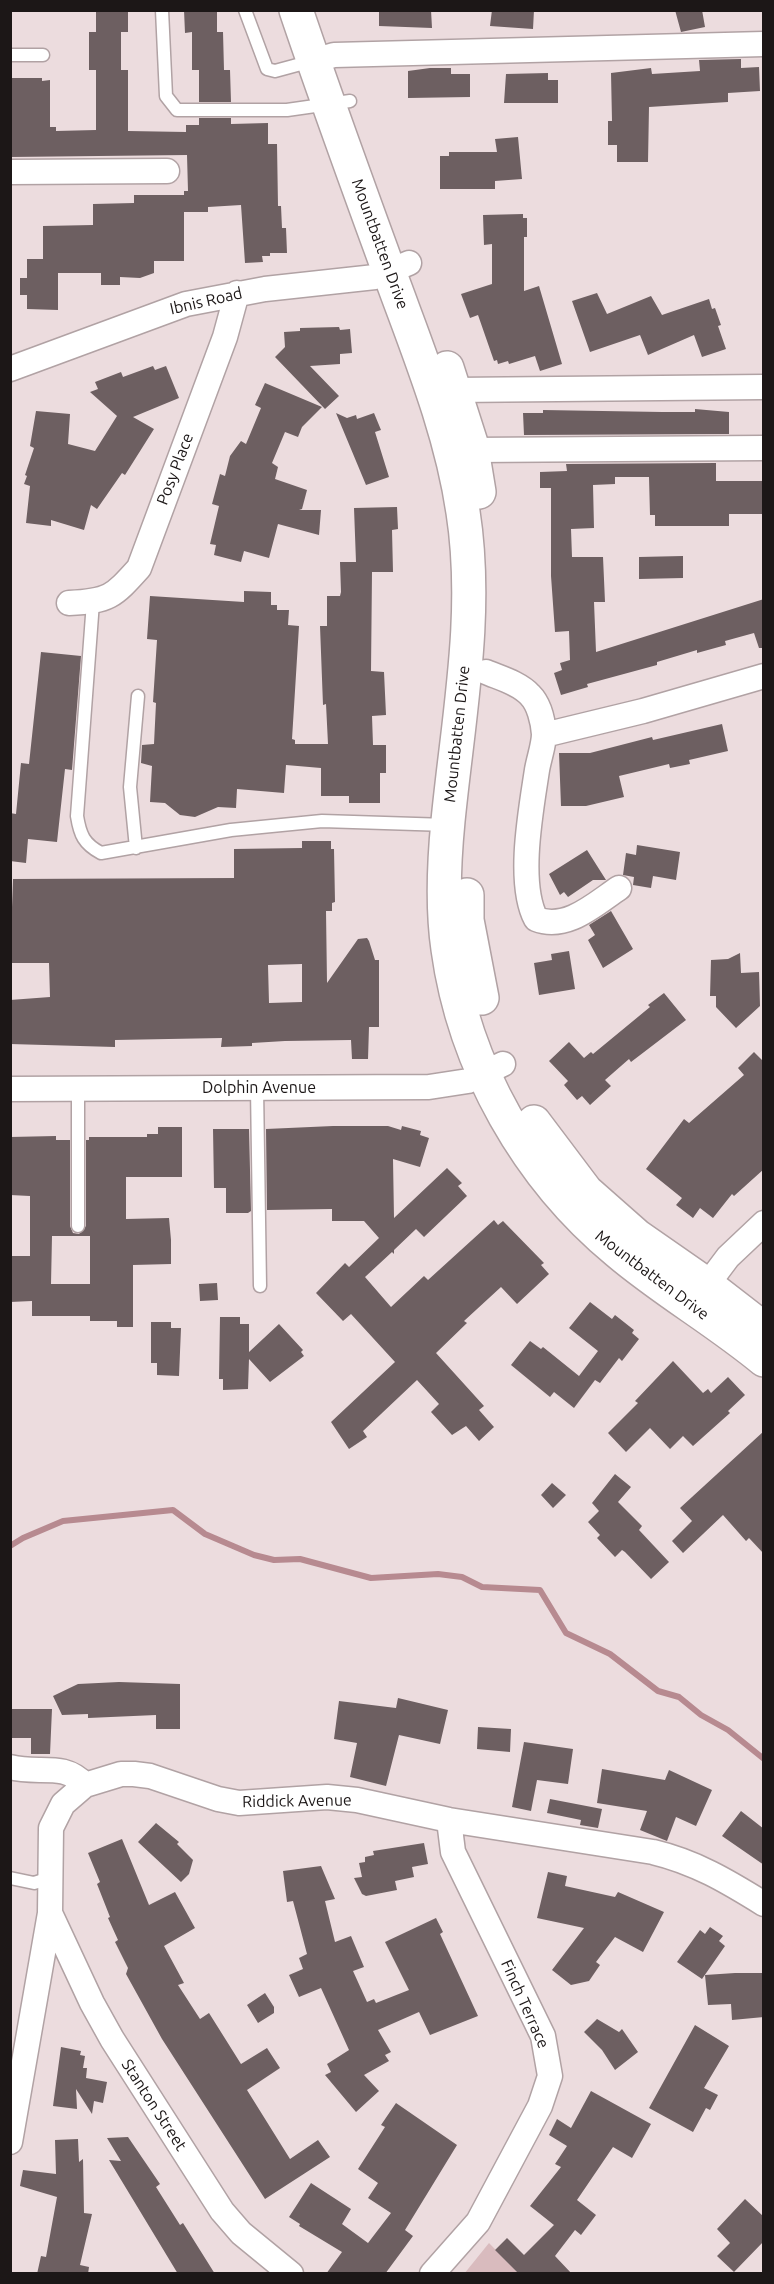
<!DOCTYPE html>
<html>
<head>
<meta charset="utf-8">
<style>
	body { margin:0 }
	#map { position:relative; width:774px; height:2284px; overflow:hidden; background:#ecdcde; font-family:Ubuntu,sans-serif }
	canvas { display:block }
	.frame { position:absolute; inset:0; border:12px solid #1c1717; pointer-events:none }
</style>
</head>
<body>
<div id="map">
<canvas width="774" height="2284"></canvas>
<div class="frame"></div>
</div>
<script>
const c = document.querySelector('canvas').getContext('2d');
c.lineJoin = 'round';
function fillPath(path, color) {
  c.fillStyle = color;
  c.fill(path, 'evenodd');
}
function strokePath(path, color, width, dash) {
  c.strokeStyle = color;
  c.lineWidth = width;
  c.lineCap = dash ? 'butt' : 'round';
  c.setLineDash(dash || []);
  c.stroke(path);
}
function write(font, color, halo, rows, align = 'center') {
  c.font = font + ' Ubuntu,sans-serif';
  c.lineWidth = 6;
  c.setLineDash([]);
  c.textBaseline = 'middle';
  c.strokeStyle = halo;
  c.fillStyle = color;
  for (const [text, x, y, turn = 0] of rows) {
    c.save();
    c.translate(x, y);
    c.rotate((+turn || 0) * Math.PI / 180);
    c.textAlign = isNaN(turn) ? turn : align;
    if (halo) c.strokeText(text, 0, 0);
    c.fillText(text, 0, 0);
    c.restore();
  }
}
fillPath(new Path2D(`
	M489,2243L518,2273L464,2274Z`), '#d9bbbe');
strokePath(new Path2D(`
	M10,1546L23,1538L63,1521L173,1510L205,1534L254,1555L274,1560L300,1559L371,1578L438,1574L462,1577L482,1587L540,1590L566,1633L610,1654L658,1691L679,1697L701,1715L728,1730L764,1759`), '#b78a90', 6);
fillPath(new Path2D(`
	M96,10H128V32H121V70H128V131L186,132V125H199V118H231V124L268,123V144H277L278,206H281L282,228H286L287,253H270V256H262L263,262L245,263L241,205L208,207V212H184V261H154V273L140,278L120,277V285H101V273H58V310L27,309V295H20V278H27V259H43V226L93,225V204L134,203V195H184V191H188L187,155L10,157V78H42V81L50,80V127H56V131L96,130V70H89V32H96Z
	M184,10H217V32H223L224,70H230L231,102H199V70H192V32L185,33Z
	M379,10H431L432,28L379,26Z
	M492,10H534L533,29L490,26Z
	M675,10H702L705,27L681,32Z
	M741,59V68L759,67L760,91L728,93V102L649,107L648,162H617V145H608V121H612L611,73L651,68L652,74L700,71L699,60Z
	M430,68H451V74H470V97L408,98V71Z
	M548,73V80H558V103H504L506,74Z
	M518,137L522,179L495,181V189H440V156H449V152H497L495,139Z
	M523,214V218H527V237H524V291L539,286L562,364L540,371L535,356L509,364L508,361L498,364L497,360L494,361L478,315L470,318L461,294L492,284V244L484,245L483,215Z
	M597,293L607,314L651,296L662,315L709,299L712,309L715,308L721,325L718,326L726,349L702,357L694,335L648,355L640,335L590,352L572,301Z
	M339,327L340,330L350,329L352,353L340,354V364L310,366L339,396L325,409L275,357L285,347L284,332L300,331V328Z
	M153,366L155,370L166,366L179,398L133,417L154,429L125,475L122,473L97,509L91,505L84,530L51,520V526L26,523L30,486L24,484L27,476L25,475L34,448L30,446L36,411L70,414L68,444L95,451L117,416L90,392L98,389L95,382L121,372L123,377Z
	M265,383L322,407L302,427L298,437L285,432L272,463L278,467L275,479L307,490L302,509L299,510H321L319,535L278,524L269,558L244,551L241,562L214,555L216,545L210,544L219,506L212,504L220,474L225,476L230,456L241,441L246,444L261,408L255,405Z
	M695,409L729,412V434L524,435L523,413H543V410L662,412H695Z
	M336,413L347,418L356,415L357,419L374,413L381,430L375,432L389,477L366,485Z
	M716,463V481H764V514H729V526H655V515H650L649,477H615V484L593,485L594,528L571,529L572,557H603L605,602H594L596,652L764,599V648H759L754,633L725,641L726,645L697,653V650L657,662V665L587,684L588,687L561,695L554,673L562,670L560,663L570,660L569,631L555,632L551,576V488H540V472L567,471L566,464Z
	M397,507L398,529L392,530L393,572H372L371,671L384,672L386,715L372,716L373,745H386V773H380V803H349V796H321V768L286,765L284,793L237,789L236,808L218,807L195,817L180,815L165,803L150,802L152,766L141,763L142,745L154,744L156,703L153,702L157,640L147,639L150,596L244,602V591L271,592V605H277V610H289L288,625L299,626L292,739L295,740V744H328L326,704L323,705L320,626H327V596H340L341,592L340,562H356L354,508Z
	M683,556V578L639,579V557Z
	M41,652L81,656L72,770L65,769L57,842L28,839L26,863L10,861V813L16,814L21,763L29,764Z
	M722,724L728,751L689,760L690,764L670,768L669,764L619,776L624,797L586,806H561L559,753H590L652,737L653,740Z
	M302,841H331V849H334L335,902L332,903V911H326L327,983L358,939L367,938L369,941L375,960H379V1027H369L368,1059H352L351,1040L285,1041L252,1043V1046L221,1047L222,1038L115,1040V1047L10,1044V1000L50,997L49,963H10L13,879L234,878V849L302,848ZM302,964V1002L269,1003L268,965Z
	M637,845L680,852L676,880L653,876L651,888L633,885L634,877L623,875L626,853L636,855Z
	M587,850L606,880H593L568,897L564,892L560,895L549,874Z
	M611,911L633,949L603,968L588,940L595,935L589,925Z
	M569,951L575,989L539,995L534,963L552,960L551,954Z
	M740,953L741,973L759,972L760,1006L736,1028L716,1007V996H710L711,960L728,959Z
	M664,993L686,1020L631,1062L629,1059L605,1080L611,1086L590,1105L582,1096L577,1100L564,1085L568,1081L549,1061L569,1042L584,1058L591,1052L593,1054L650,1007L648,1005Z
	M754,1052L764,1062V1169L734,1196L732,1194L713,1218L700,1208L693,1218L676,1205L682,1198L646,1169L684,1119L689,1123L744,1075L738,1068Z
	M333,1126H388L401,1130L402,1126L421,1131L420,1135L429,1138L420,1167L393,1159L394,1218L447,1168L462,1183L458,1186L467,1196L424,1237L416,1229L394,1250V1254L392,1252L365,1277L391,1307L424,1276L428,1280L494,1220L498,1225L503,1221L544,1263L541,1265L549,1274L517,1304L501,1287L464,1321L467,1323L436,1353L484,1406L479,1410L494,1427L479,1441L466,1426L452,1435L431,1412L439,1404L417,1380L363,1431L367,1437L349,1449L331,1422L395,1362L351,1314L343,1321L316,1293L345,1263L349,1267L379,1238L364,1221H332V1209L267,1210L266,1129Z
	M158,1127H182V1177H126V1219L169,1218L171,1240V1264L133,1265V1327H117V1321H90V1316H32V1301L10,1302V1256H30V1196L10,1195V1137L56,1136V1140H70V1226L73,1233L79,1234L86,1226V1140H89V1137H147V1134H158ZM52,1236H90V1284H51Z
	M213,1129H249L251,1211L248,1213H226V1188H214Z
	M217,1283L218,1300L200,1301L199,1284Z
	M590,1302L612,1319L615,1315L634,1330L632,1333L639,1339L622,1361L619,1358L600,1383L595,1380L574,1408L554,1392L550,1397L511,1365L530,1341L541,1349L543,1347L579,1376L598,1351L569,1328Z
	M220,1317H240V1324H249V1352L279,1324L303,1350L301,1352L304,1356L270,1382L249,1359L248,1389L223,1390V1379H219Z
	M151,1322H171V1328H181L179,1376L157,1375V1363H151Z
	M673,1361L703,1393L708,1389L711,1393L728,1377L745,1395L728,1411L730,1413L693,1446L683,1436L670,1449L650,1428L626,1452L608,1433L638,1403L635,1401Z
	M764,1431V1554L749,1538L746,1541L723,1515L683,1553L672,1541L692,1521L680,1508Z
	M615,1474L631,1487L618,1502L642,1526L639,1530L669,1562L651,1579L625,1552L622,1550L615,1557L597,1538L600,1535L588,1522L599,1511L592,1503Z
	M552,1483L566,1495L553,1508L541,1495Z
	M119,1682L180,1684V1729H156V1715L88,1718V1714L62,1715L53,1696L78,1684Z
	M398,1698L448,1710L440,1744L399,1735L386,1786L350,1777L357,1743L334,1739L339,1701L396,1708Z
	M10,1709H52L50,1754H31V1738H10Z
	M478,1727L511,1729L510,1752L477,1749Z
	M524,1742L573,1749L568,1784L537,1780L531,1811L512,1807Z
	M602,1769L665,1780L669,1770L712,1790L696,1826L676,1817L667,1841L640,1830L647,1811L597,1803Z
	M550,1799L602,1809L598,1828L580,1825L581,1820L547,1813Z
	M741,1811L764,1829V1865L722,1836Z
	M156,1823L179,1842L177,1844L193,1860L189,1874L181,1882L138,1842Z
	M122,1839L149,1905L175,1892L195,1928L164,1946L184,1983L178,1985L200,2019L209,2013L241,2064L267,2048L280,2068L247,2090L290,2159L318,2140L330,2157L265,2199L162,2039L126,1974L128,1968L115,1942L118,1940L108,1918L110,1917L97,1884L100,1882L88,1853Z
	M424,1843L428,1864L412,1867L414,1877L395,1881L397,1890L366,1896L362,1894L354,1878L362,1877L359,1863L365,1862V1857L374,1855L373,1851Z
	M321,1866L335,1899L325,1901L335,1942L351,1936L364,1967L353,1971L367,2002L374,1999L376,2003L409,1990L385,1942L436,1918L443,1932L440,1934L478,2016L430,2035L419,2012L378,2030L391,2052L385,2055L389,2061L364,2075L379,2091L356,2112L325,2075L331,2072L327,2064L349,2050L321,1988L299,1997L289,1975L303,1969L299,1958L307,1954L293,1901L287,1902L283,1871Z
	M548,1872L567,1876L565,1886L615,1897L618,1892L664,1912L643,1952L615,1937L596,1962L600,1965L589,1981L571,1985L552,1970L584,1928L537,1918Z
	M710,1927L723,1936L719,1941L725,1946L702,1979L677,1962L700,1930L705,1934Z
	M735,1973H764V2017L732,2020L731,2004L708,2005L705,1975Z
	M265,1993L274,2007V2013L258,2023L247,2005Z
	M597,2019L619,2032L622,2029L638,2052L615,2070L602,2050L584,2032Z
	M695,2025L729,2046L704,2088L718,2095L710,2110L706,2108L693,2132L649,2108Z
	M61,2047L81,2051L80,2055L85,2056L83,2068H87L86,2078L107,2082L103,2103L94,2101L92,2114L76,2089L77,2109L53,2106Z
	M591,2091L651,2124L632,2158L613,2147L577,2200L596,2215L581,2235L575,2230L555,2256L572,2274H519L495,2250L507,2238L524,2255L554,2225L530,2206L561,2167L555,2164L567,2146L549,2135L557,2119L571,2128Z
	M396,2103L457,2145L405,2230L413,2236L385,2274H326L342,2252L299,2226L300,2224L289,2217L311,2183L351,2209L342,2224L368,2243L391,2213L368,2198L378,2183L358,2169L385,2127L381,2125Z
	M128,2137L160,2184L156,2187L180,2225L183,2223L215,2274H178L109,2160L121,2161L107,2138Z
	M78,2139L79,2162L83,2159L84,2213L92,2214L80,2265L89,2267L88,2274H37L41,2256L46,2257L57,2197L20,2186L23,2170L56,2174L55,2140Z
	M745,2199L764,2217V2241L734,2272L717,2256L730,2243L717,2229Z`), '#6d5f61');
const lane = new Path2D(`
	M162,10L166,96L177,110H287L350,101
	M245,10L267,69L275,71L312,61
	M10,55H43
	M93,602L77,816C80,835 84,844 101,853L231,830L322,821L447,825
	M136,848L130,787L138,696
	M78,1088V1226
	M257,1088L260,1286
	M10,1878L34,1883L50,1878`);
const street = new Path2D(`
	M313,61L334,55L764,44
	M10,172L167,171
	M10,369L186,304L265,289L375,277L409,263
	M455,390L764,387
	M472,450L764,448
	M69,603C109,601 113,597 139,568L225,337L237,293
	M486,672C500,678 519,683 530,695C539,704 543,721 544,734C544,745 539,758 537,770C531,810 517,883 536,919C567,931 595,904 619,888
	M544,735L643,711L764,676
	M10,1089L429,1087L468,1081L503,1064
	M698,1297L728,1257L764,1223
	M10,1767C39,1775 63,1761 85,1785
	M50,1913L92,2003L112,2039L222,2211L241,2233L291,2274
	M10,2142L50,1913L51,1828L63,1804L85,1785L121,1774H134L150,1776L218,1799L239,1803L327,1797L357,1800L449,1820L653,1852C695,1862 727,1881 764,1904
	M432,2274L478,2222L540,2106L550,2076L543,2036L453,1852L449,1820`);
const secondary = new Path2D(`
	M296,10C326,99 358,186 390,274C418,351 451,430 463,512C479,614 458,719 448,821C444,862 442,908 448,949C464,1066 528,1178 618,1252C664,1291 717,1321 764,1360
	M447,368L471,443L479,492
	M467,895V920L482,998
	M534,1122L586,1191L637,1236L706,1284L764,1329`);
strokePath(lane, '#b1a2a4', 15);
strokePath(street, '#b1a2a4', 27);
strokePath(secondary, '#b1a2a4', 36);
strokePath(lane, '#fff', 12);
strokePath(street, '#fff', 24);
strokePath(secondary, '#fff', 33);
write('16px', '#1c1717', '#fff', [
	["Mountbatten Drive",380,244,70],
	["Ibnis Road",206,301,-13],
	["Posy Place",175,469,-69],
	["Mountbatten Drive",457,734,-84],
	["Dolphin Avenue",259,1088],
	["Mountbatten Drive",652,1275,37],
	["Riddick Avenue",297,1801,-1],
	["Finch Terrace",525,2004,66],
	["Stanton Street",154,2105,57]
]);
</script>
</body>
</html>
